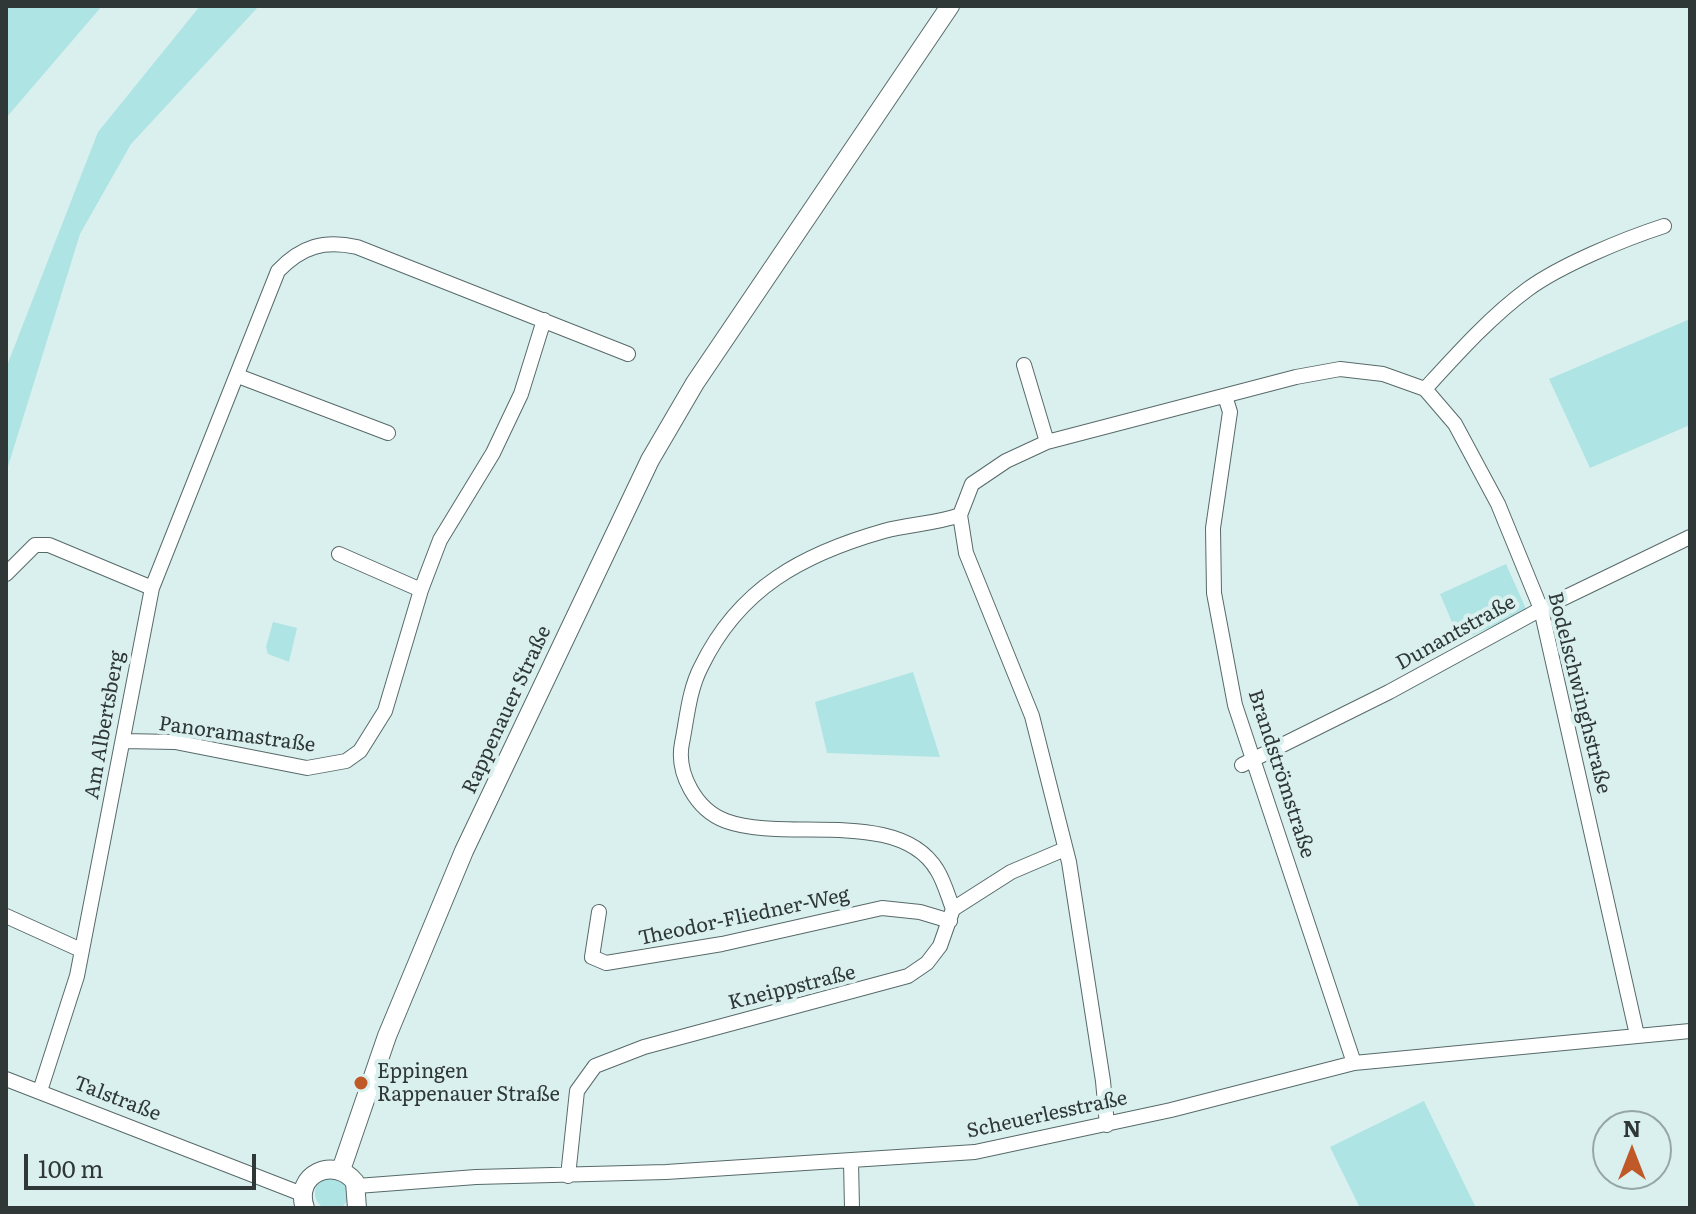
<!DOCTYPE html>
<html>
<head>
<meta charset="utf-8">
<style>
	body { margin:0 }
	#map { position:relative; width:1696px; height:1214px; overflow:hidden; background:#daf0ef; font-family:Literata,serif }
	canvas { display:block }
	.frame { position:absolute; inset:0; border:8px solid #2f3737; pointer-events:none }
	.north { position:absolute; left:1592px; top:1110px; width:80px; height:80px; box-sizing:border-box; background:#daf0ef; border:2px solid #96a6a5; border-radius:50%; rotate:0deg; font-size:22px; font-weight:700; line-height:32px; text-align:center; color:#2f3737 }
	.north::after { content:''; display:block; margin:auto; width:28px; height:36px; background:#bf5a28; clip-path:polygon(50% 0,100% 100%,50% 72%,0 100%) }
	.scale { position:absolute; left:24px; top:1154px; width:232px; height:36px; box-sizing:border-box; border:4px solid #2f3737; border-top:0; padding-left:10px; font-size:24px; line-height:28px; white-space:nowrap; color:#2f3737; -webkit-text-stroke:6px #daf0ef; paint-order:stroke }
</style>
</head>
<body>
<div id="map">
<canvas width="1696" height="1214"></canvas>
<div class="frame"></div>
<div class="north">N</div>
<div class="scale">100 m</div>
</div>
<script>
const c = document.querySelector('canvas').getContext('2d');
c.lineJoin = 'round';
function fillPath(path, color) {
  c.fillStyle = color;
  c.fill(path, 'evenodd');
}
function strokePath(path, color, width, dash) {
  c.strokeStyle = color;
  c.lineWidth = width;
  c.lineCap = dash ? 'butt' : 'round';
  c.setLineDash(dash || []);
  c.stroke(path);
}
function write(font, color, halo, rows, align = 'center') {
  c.font = font + ' Literata,serif';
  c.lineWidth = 8;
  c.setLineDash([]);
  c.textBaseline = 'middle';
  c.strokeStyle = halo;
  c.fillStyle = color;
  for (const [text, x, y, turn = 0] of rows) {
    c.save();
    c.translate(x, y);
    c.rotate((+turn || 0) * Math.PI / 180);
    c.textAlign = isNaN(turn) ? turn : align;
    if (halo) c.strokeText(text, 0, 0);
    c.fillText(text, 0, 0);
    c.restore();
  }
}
fillPath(new Path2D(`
	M6,6H102L6,118Z
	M200,6H259L131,144L80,234L6,473V368L98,132Z
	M1690,319V425L1590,468L1549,379Z
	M1506,564L1527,611L1460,641L1440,594Z
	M273,622L297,628L289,662L268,654L266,647Z
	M913,672L940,757L827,753L815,702Z
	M1424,1101L1476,1208H1360L1330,1147Z
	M315 1193a17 17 0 1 1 34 0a17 17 0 1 1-34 0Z`), '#aee4e3');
const minor = new Path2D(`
	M1024,365L1047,442
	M238,376L388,433
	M1425,389C1457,354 1490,317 1528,289C1561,265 1624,239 1664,226
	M1225,396L1230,412L1213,528L1214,593L1235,705L1354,1063
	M339,554L421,590
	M6,574L35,545H49L152,588
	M123,741L175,742L307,768L346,761L360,751L385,711L421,590L440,540L493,453L521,394L544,320
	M1242,765L1389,692L1541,609L1690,537
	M953,909C948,896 944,881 937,870C899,807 786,843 726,821C696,810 676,773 682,743C687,718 689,690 701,667C739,588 803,554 884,531C909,524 935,524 960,515
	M599,912L592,957L606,963L722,944L882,908L920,912L950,921
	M6,916L81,950
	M6,1079L302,1194
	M40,1091L77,976L152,588L278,271C302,246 324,240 357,247L628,354
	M1107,1125L1103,1081L1069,862L1032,716L966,553L960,515L972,484L1006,461L1047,442L1296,377L1340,369L1383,374L1425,389L1455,424L1498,504L1541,609L1637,1035
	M851,1162L852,1208
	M568,1176L577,1091L595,1066L644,1047L908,976L927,963L940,946L953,909L1011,872L1065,849
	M357,1186L476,1177L666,1172L975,1152L1171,1110L1354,1063L1690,1031`);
const tertiary = new Path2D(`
	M341,1170L387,1036L464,851L650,460L695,383L950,6
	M305,1208C293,1174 334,1156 355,1182L357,1208`);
strokePath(minor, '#576a69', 16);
strokePath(tertiary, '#576a69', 20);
strokePath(minor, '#fff', 14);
strokePath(tertiary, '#fff', 18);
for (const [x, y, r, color] of [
	[361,1083,8,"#bf5a28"]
]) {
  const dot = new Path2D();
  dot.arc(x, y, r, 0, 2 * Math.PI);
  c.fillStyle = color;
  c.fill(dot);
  strokePath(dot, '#daf0ef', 3);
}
write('20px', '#2f3737', '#daf0ef', [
	["Dunantstraße",1456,633,-29],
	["Bodelschwinghstraße",1579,693,76],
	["Rappenauer Straße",507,710,-65],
	["Am Albertsberg",105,725,-80],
	["Panoramastraße",237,735,8],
	["Brandströmstraße",1281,774,72],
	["Theodor-Fliedner-Weg",744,917,-12],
	["Kneippstraße",792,988,-14],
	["Talstraße",117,1099,21],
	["Scheuerlesstraße",1047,1115,-12]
]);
write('20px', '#2f3737', '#daf0ef', [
	["Eppingen",377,1072],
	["Rappenauer Straße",377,1095]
], 'left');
</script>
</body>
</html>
